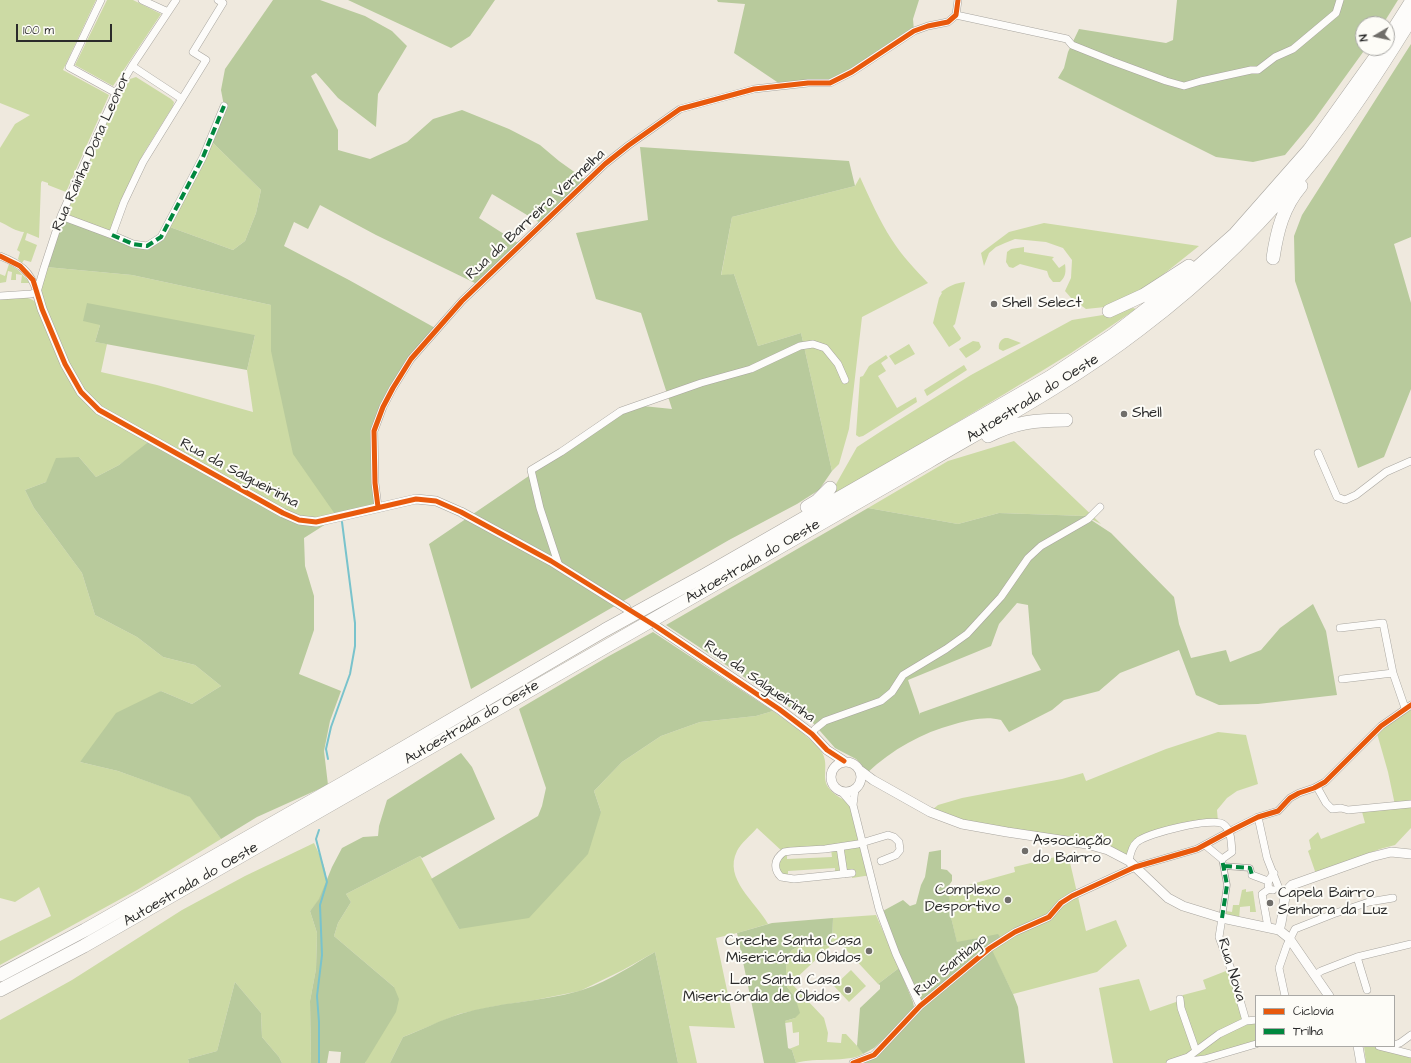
<!DOCTYPE html>
<html>
<head>
<meta charset="utf-8">
<style>
	body { margin:0 }
	#map { position:relative; width:1411px; height:1063px; overflow:hidden; background:#efe9de; font-family:"Architects Daughter",sans-serif }
	canvas { display:block }
	.legend { position:absolute; left:1255px; top:995px; width:140px; height:52px; box-sizing:border-box; background:#fdfcf7; border:1px solid #a9a8a5; margin:0; padding:5px 7px; list-style:none; font-size:12px; color:#2b2b2b }
	.legend li { display:flex; align-items:center; gap:8px; height:20px }
	.legend b { width:20px; border:1px solid #a9a8a5 }
	.north { position:absolute; left:1355px; top:16px; width:40px; height:40px; box-sizing:border-box; background:#fdfcf7; border:1px solid #a9a8a5; border-radius:50%; rotate:261deg; font-size:11px; font-weight:700; line-height:16px; text-align:center; color:#2b2b2b }
	.north::after { content:''; display:block; margin:auto; width:14px; height:18px; background:#706e6a; clip-path:polygon(50% 0,100% 100%,50% 72%,0 100%) }
	.scale { position:absolute; left:16px; top:24px; width:96px; height:18px; box-sizing:border-box; border:2px solid #2b2b2b; border-top:0; padding-left:5px; font-size:12px; line-height:14px; white-space:nowrap; color:#2b2b2b; -webkit-text-stroke:3px #fdfcf7; paint-order:stroke }
</style>
</head>
<body>
<div id="map">
<canvas width="1411" height="1063"></canvas>
<ul class="legend">
<li><b style="height:5px;background:#e8590c"></b>Ciclovia</li>
<li><b style="height:5px;background:#00873e"></b>Trilha</li>
</ul>
<div class="north">N</div>
<div class="scale">100 m</div>
</div>
<script>
const c = document.querySelector('canvas').getContext('2d');
c.lineJoin = 'round';
function fillPath(path, color) {
  c.fillStyle = color;
  c.fill(path, 'evenodd');
}
function strokePath(path, color, width, dash) {
  c.strokeStyle = color;
  c.lineWidth = width;
  c.lineCap = dash ? 'butt' : 'round';
  c.setLineDash(dash || []);
  c.stroke(path);
}
function write(font, color, halo, rows, align = 'center') {
  c.font = font + ' "Architects Daughter",sans-serif';
  c.lineWidth = 4;
  c.setLineDash([]);
  c.textBaseline = 'middle';
  c.strokeStyle = halo;
  c.fillStyle = color;
  for (const [text, x, y, turn = 0] of rows) {
    c.save();
    c.translate(x, y);
    c.rotate((+turn || 0) * Math.PI / 180);
    c.textAlign = isNaN(turn) ? turn : align;
    if (halo) c.strokeText(text, 0, 0);
    c.fillText(text, 0, 0);
    c.restore();
  }
}
fillPath(new Path2D(`
	M0,0H96L63,70L109,95L66,192L48,185V183L42,181L41,183L39,238L27,233L25,240L37,245L31,262L24,260L22,263L18,259L20,252L17,250L24,232C17,232 7,225 0,222V148L15,124L30,115L0,103Z
	M107,0H133L161,14L113,86L75,65Z
	M136,77L171,99L174,102L173,106L145,151L134,172L111,234L69,215L68,210L75,195L78,194L90,162L89,160L111,112L130,79Z
	M210,140L261,190L256,213L245,241L233,250L167,226Z
	M860,177C870,199 879,220 892,240C902,256 915,269 928,283L862,317L849,429L839,464L832,471L801,333L758,346L734,274L721,276L732,217L855,186Z
	M1044,223L1199,246L1145,289L1105,307L1086,309L1072,299L1065,291L1071,278L1072,260L1063,248L1046,242L1015,239L1005,243L996,247L989,253L984,266L981,253L1009,232Z
	M1024,247V252L1054,257L1052,259L1059,268L1065,264C1066,271 1066,277 1060,282H1053L1049,277L1047,271L1020,264L1013,268L1009,267L1006,262L1007,252L1011,249Z
	M9,264L18,270L30,283H21L22,275L16,274V280H11L12,272L8,271L6,282L0,283V291V274L5,276Z
	M46,267L132,275L271,305L337,517L316,522L132,456L119,465L96,477L79,457L46,482L25,490L34,508L82,573L95,615L137,637L163,657L195,665L221,686L192,704L161,691L80,762L118,771L191,797L221,839L137,890L0,965V941L51,916L39,887L15,902L0,898V298C11,298 29,294 36,303ZM100,325L255,335L247,370L253,412L157,385L101,372L107,344L95,342Z
	M965,282L955,324L953,326L961,338L960,340L949,347L933,323L939,298L942,293L941,292C949,286 955,283 965,282Z
	M1133,308L1136,309L1071,353L1006,393L827,500L857,447L883,430L971,375L1072,320L1109,314Z
	M1005,338H1008L1021,343L1003,351L999,349C998,344 1000,340 1005,338Z
	M973,341L979,342L981,347L979,350L966,358L959,349Z
	M909,344L915,354L895,365L889,356Z
	M886,355L888,358L881,363L886,371L878,376L897,408L916,397L917,402L863,436L859,437L856,435L860,377L863,376L869,366Z
	M964,365L967,370L927,396L924,390Z
	M1014,441L1101,524L1085,516L999,513L958,524L868,508L948,461Z
	M1411,705V828L1395,845L1380,849L1316,874L1308,851L1311,849L1309,840L1318,832L1321,839L1360,824L1365,823L1361,808L1395,805L1388,772L1376,730Z
	M773,711C789,723 808,735 821,751C830,764 821,776 828,787C833,795 845,800 853,805L871,875L852,878V874L835,875V868L788,871V878L781,877L775,865L783,852L757,828C751,835 741,843 737,851C723,879 756,902 768,924L737,933L716,938L735,1028L689,1026L697,1063H678L655,952L623,970L580,991L535,1000L496,1006L459,1014L403,1037L390,1063H365L394,987L334,936L338,923L351,902L346,894L420,856L459,929L601,812L594,791L622,762L661,736L700,722L756,716ZM831,849L832,857L787,859V852Z
	M1218,732L1246,735L1258,784L1237,791L1227,798L1217,810L1218,822H1210L1137,841L1127,856L962,822L931,811L938,805L962,798L1062,779L1083,773L1086,781L1166,749Z
	M314,843C321,858 331,876 324,892C320,899 315,905 310,911L317,933L316,969L310,1001L311,1063H282L279,1057L262,1037L261,1013L235,982L217,1051L188,1059L189,1063H0V1020L72,980L182,910L245,876Z
	M1068,854L1086,931L1116,920L1127,946L1097,972L1013,994L990,948L982,937L957,943L951,917L947,891L1015,872L1014,867Z
	M1246,889V892L1253,891L1256,912H1250V906L1240,907L1239,919H1225L1226,911L1232,912L1233,905H1239L1242,890Z
	M876,915L899,968L878,984L837,940L791,983L824,1018L828,1033L827,1042L841,1043L842,1034H846L859,1048L863,1054C848,1063 815,1057 796,1063L792,1050L789,1049L799,1045V1032L793,1033L792,1022L785,1023V1021L795,1018V997L787,987L786,970L787,957L792,950L801,945L808,946L832,945L833,918Z
	M1231,969L1246,1021L1256,1020V1044L1174,1063H1113L1099,988L1139,979L1150,1011L1176,1002L1183,995L1206,989L1203,980Z
	M851,970L866,986L849,1002L834,986Z
	M1364,1046H1379L1411,1054V1063H1366Z`), '#ccdaa4');
fillPath(new Path2D(`
	M273,0H320L365,16L392,31L407,46L378,94L376,127L338,98L316,73L311,76L338,130V150L370,159L407,142L433,119L462,110L509,129L540,145L559,161L587,181L542,224L492,194L479,218L521,245L479,285L376,235L320,205L308,229L294,222L284,246L349,280L437,329L411,359L374,431L378,507L337,517L304,538L305,566L314,596V630L299,674L341,691L330,721L324,751L328,785L257,817L221,839L190,797L118,771L80,762L116,713L161,691L192,704L221,686L195,665L163,657L137,637L95,615L82,573L34,508L25,490L46,482L56,458L79,457L96,477L119,465L151,440L299,520L337,517L293,454L271,351V305L132,275L46,267L62,218L147,246L161,237L167,226L233,250L245,241L256,213L261,190L210,140L224,106L221,90L225,69Z
	M348,0H495L470,36L451,48Z
	M717,0H919L913,19L914,31L830,83L783,86L734,53L745,4L718,2Z
	M1177,0H1398L1383,24H1363V48H1366L1314,120L1285,155L1253,162L1216,157L1058,78L1064,68L1068,52L1079,29L1166,43L1173,40Z
	M1411,44V237L1394,244L1411,303V389L1384,457L1358,468L1295,281L1294,236L1302,215Z
	M640,147L849,161L855,186L732,217L721,275L734,274L758,346L801,333L832,471L819,490L797,504L729,540L471,689L429,544L633,405L672,409L641,313L596,299L576,233L648,220Z
	M87,303L255,335L247,370L95,342L100,325L83,321Z
	M868,508L958,524L999,513L1085,516L1111,533L1174,597L1179,624L1191,658L1226,650L1230,662L1261,650L1280,628L1313,604L1326,631L1337,695L1258,704L1219,705L1196,695L1179,650L1120,673L1099,691L1064,700L1052,710L1009,732L1001,720C985,716 971,720 955,724C921,733 893,749 867,773L860,763L856,759L835,748L813,723L666,625ZM1017,603L1028,605L1032,654L1041,670L920,713V715L908,680L991,646L999,624Z
	M653,632L773,711L756,716L700,722L661,736L622,762L594,791L601,812L588,854L529,918L459,929L431,879L538,816L542,806L546,788L519,709L609,656Z
	M461,753L472,767L495,819L422,858L420,856L346,894L351,902L338,923L334,936L394,987L399,999L396,1012L365,1063H340L341,1052L329,1051L327,1063H311L310,1001L316,969L317,933L310,911L319,899L332,867L342,848L363,837L378,836L379,826L387,800Z
	M941,850V869L947,870L952,875V881L947,888L949,894L951,917L957,942L998,934L1002,940L991,948L1013,994L1018,1007L1025,1063H855L874,1055L920,1006L881,912L903,900L910,906L916,904L921,885L925,877L929,852Z
	M833,918L832,945L808,946L801,945L792,950L787,957L786,970L787,987L795,997L800,1013L795,1018L785,1021L788,1048L792,1050L796,1063H764L737,933L772,923Z
	M655,952L678,1063H390L403,1037C422,1030 440,1020 460,1014C499,1002 540,1002 579,991C604,984 633,965 655,952Z
	M899,968L913,1002L914,1007L887,1036L874,1048L863,1054L857,1046L860,1008L880,989V985L878,984Z
	M235,982L261,1013L262,1037L279,1057L282,1063H189L188,1059L217,1051Z`), '#b8ca9c');
strokePath(new Path2D(`
	M328,759L326,749L331,727L350,674L355,646V623L342,522
	M319,830L316,839L327,882L320,905L322,955L317,996L319,1022V1063`), '#79c3cc', 2);
const pedestrian = new Path2D(`
	M1224,866L1250,868L1252,875
	M1222,918L1227,885L1222,859`);
const minor = new Path2D(`
	M101,0L69,67L116,93
	M142,0L168,12
	M956,15L1067,39L1072,45L1112,61L1166,81L1184,86L1201,81L1251,70H1258L1275,57L1293,49L1336,13L1340,0
	M132,66L182,99
	M61,216L112,235L124,202L143,162L206,60L193,52L223,3L218,0
	M112,235L133,244L147,246L161,237L203,157L224,106
	M0,256C20,264 30,270 37,292
	M37,292L44,268L61,216L116,93L132,66L176,0
	M0,296L31,294L37,292
	M1318,453L1337,497L1345,500L1356,495L1386,472L1411,461
	M378,507L375,483L374,431L383,407L393,388L411,359L462,301L605,164L629,145L680,109L754,89L808,83H830L852,72L914,31L928,26L948,22L956,15L958,0
	M559,566L540,508L531,470L561,452L621,411L701,383L751,369L800,346L813,344L825,348L838,364L845,380
	M1340,628L1383,623L1393,673L1405,708
	M1342,679L1393,673
	M812,734L815,729L825,721L881,701L892,692L903,675L946,649L967,634L1001,597L1028,558L1041,546L1088,519L1100,507
	M1317,787L1326,803L1332,809L1341,808L1348,810L1411,804
	M855,789L853,805L879,909L896,954L920,1006
	M841,791L853,805
	M1258,817L1267,858L1280,891L1285,896
	M840,847L844,874
	M1129,861C1130,855 1132,846 1137,842C1147,833 1213,817 1223,824C1232,830 1231,843 1232,852L1222,859L1205,845
	M852,873L794,879L781,877C773,869 774,859 784,852L791,851L825,849L858,844L888,835L894,837L899,842L900,850L896,855L881,861
	M1252,875L1268,881
	M1273,890L1269,889C1267,882 1269,879 1274,873
	M1222,918L1219,937L1232,972L1246,1021
	M1268,927L1262,894L1269,889
	M1357,957L1367,990
	M1315,975L1321,971L1357,957L1411,944
	M1285,996L1279,968L1287,945L1295,929L1333,914L1369,902L1393,898
	M1180,999L1181,1008L1196,1051
	M1394,1045L1400,1043L1411,1035
	M1379,1046L1411,1054
	M1182,1062L1205,1059L1256,1044
	M853,1063L874,1055L920,1006L990,948L1015,932L1049,917L1061,903L1072,896L1135,867L1197,849L1234,829L1258,817L1278,811L1290,798L1299,793L1314,788L1325,782L1381,726L1411,705
	M1170,1063L1188,1057L1219,1034L1246,1021L1256,1020`);
const tertiary = new Path2D(`
	M37,292L42,309L65,364L81,392L99,410L283,513L299,520L316,522L416,499L436,501L461,512L551,561L626,608
	M657,627L779,709L812,734L827,750L844,761
	M831 777a15 15 0 1 1 30 0a15 15 0 1 1-30 0Z
	M861,771L873,780L930,812L962,824L1007,832L1087,844L1108,850L1129,861L1168,898L1183,906L1222,918L1279,930L1289,938L1329,996
	M1279,930C1285,915 1281,894 1292,885L1371,857L1391,852L1411,854
	M1358,1046L1361,1063`);
const motorway = new Path2D(`
	M1387,40L1411,2
	M1273,258C1277,231 1283,207 1301,186
	M1109,311L1144,295L1189,266
	M988,436C1015,422 1036,420 1066,420
	M807,507L817,501L830,488
	M0,975L85,930L345,782L605,630L705,575L1050,377L1113,335L1175,287L1235,234L1309,150L1382,48
	M0,990L84,946L928,462C1000,420 1074,380 1140,329C1208,278 1270,216 1323,149C1355,108 1384,63 1411,19`);
strokePath(pedestrian, '#a8a59f', 7);
strokePath(minor, '#a8a59f', 8);
strokePath(tertiary, '#a8a59f', 10);
strokePath(motorway, '#a8a59f', 14);
strokePath(pedestrian, '#fdfcfa', 5.5);
strokePath(minor, '#fdfcfa', 7);
strokePath(tertiary, '#fdfcfa', 9);
strokePath(motorway, '#fdfcfa', 13);
strokePath(new Path2D(`
	M112,235L133,244L147,246L161,237L203,157L224,106
	M1224,866L1250,868L1252,875
	M1222,918L1227,885L1222,859`), '#00873e', 4, [8, 4]);
strokePath(new Path2D(`
	M0,256L20,266L33,280L42,309L65,364L81,392L99,410L283,513L299,520L316,522L416,499L436,501L461,512L551,561L657,627L779,709L812,734L827,750L844,761
	M378,507L375,483L374,431L383,407L393,388L411,359L462,301L605,164L629,145L680,109L754,89L808,83H830L852,72L914,31L928,26L948,22L956,15L958,0
	M853,1063L874,1055L920,1006L990,948L1015,932L1049,917L1061,903L1072,896L1135,867L1197,849L1234,829L1258,817L1278,811L1290,798L1299,793L1314,788L1325,782L1381,726L1411,705`), '#e8590c', 5);
for (const [x, y, r, color] of [
	[994,304,4,"#706e6a"],
	[1124,414,4,"#706e6a"],
	[1025,851,4,"#706e6a"],
	[1008,900,4,"#706e6a"],
	[1270,903,4,"#706e6a"],
	[869,951,4,"#706e6a"],
	[848,990,4,"#706e6a"]
]) {
  const dot = new Path2D();
  dot.arc(x, y, r, 0, 2 * Math.PI);
  c.fillStyle = color;
  c.fill(dot);
  strokePath(dot, '#fdfcf7', 1.5);
}
write('15px', '#2b2b2b', '#fdfcf7', [
	["Rua Rainha Dona Leonor",92,152,-66],
	["Rua da Barreira Vermelha",536,215,-43],
	["Autoestrada do Oeste",1033,399,-32],
	["Rua da Salgueirinha",239,474,28],
	["Autoestrada do Oeste",753,562,-30],
	["Rua da Salgueirinha",759,682,35],
	["Autoestrada do Oeste",472,723,-30],
	["Autoestrada do Oeste",191,885,-30],
	["Rua Santiago",951,966,-39],
	["Rua Nova",1231,970,73]
]);
write('15px', '#2b2b2b', '#fdfcf7', [
	["Shell Select",1002,304],
	["Shell",1132,414],
	["Associação",1033,842],
	["do Bairro",1033,859],
	["Complexo",1000,891,"right"],
	["Desportivo",1000,908,"right"],
	["Capela Bairro",1278,894],
	["Senhora da Luz",1278,911],
	["Creche Santa Casa",861,942,"right"],
	["Misericórdia Óbidos",861,959,"right"],
	["Lar Santa Casa",840,981,"right"],
	["Misericórdia de Óbidos",840,998,"right"]
], 'left');
</script>
</body>
</html>
